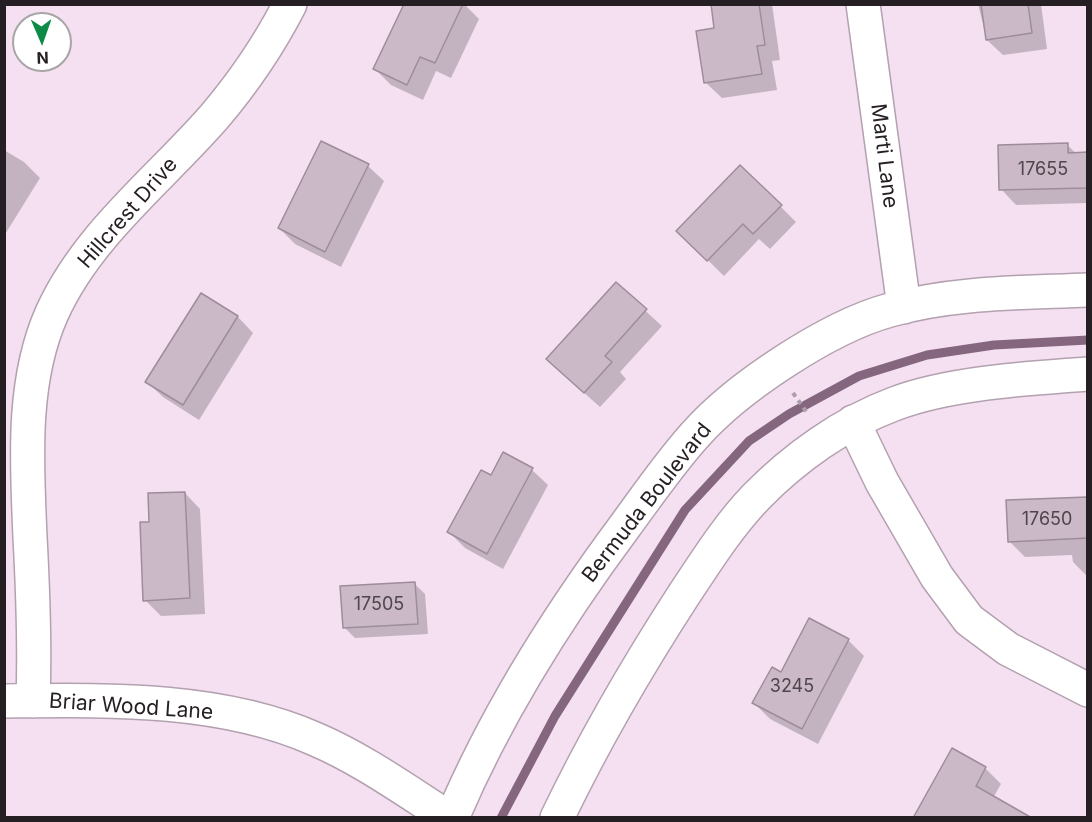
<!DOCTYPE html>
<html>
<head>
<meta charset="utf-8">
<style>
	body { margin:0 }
	#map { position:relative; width:1092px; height:822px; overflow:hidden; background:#f4e0f0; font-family:Inter,sans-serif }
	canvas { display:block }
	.frame { position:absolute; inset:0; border:6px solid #251e23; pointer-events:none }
	.north { position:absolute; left:12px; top:12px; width:60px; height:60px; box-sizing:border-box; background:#fff; border:2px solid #a8a5a7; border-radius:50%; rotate:178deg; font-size:16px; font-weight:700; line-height:24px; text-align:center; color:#251e23 }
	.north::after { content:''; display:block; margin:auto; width:21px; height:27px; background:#0c8b47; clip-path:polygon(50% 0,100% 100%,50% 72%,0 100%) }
</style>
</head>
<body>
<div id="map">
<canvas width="1092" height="822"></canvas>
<div class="frame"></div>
<div class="north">N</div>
</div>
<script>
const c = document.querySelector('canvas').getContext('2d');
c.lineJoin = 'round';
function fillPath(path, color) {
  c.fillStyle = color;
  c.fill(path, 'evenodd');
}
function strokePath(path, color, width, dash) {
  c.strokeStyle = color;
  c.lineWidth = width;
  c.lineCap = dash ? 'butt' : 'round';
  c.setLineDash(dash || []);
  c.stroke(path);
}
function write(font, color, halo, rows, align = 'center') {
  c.font = font + ' Inter,sans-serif';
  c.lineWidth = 6;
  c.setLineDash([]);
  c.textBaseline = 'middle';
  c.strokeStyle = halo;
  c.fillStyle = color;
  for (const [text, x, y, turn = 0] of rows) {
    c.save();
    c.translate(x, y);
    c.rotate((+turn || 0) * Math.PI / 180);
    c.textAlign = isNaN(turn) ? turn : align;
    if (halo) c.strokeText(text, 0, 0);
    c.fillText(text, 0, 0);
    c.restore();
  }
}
fillPath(new Path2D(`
	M412,4H464L479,19L451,78L436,71L423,100L391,85L375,69Z
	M712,4H772L780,60L772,61L777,90L722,98L706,83L716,30Z
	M978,4H1041L1047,49L1003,55L987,40Z
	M1067,145L1077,154H1088V203L1016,205L1001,189Z
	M4,150L24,162L40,178L4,236Z
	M368,166L384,181L341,267L295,244L279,228Z
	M741,167L796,222L770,249L759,239L724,276L678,231Z
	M616,284L662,326L620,372L626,379L600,407L564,375Z
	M201,295L238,317L253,333L199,420L163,397L147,382Z
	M504,454L532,470L548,485L503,569L465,548L449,532L492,477Z
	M185,493L200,509L205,614L161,616L145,600L151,523Z
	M1088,498V577L1073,562L1072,555L1025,557L1009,541Z
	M414,583L425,594L428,634L355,638L345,628Z
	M810,620L849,641L864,656L818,744L770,719L754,703L781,674Z
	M985,768L1001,784L993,798L917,818Z`), '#0003');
strokePath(new Path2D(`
	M501,818L555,716L685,510L749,441L789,414L859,376L927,355L994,345L1088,340`), '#85667f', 9);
const building = new Path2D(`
	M404,4H463L435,63L420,57L407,85L373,69Z
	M711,4H759L765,45L757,46L762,74L704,83L696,31L714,28Z
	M981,4H1028L1032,33L986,40Z
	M321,141L369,164L325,252L278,228Z
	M1068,143V153L1088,152V188L999,190L998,145Z
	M740,165L782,205L753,234L743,224L707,261L676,231Z
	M616,282L647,309L605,356L612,362L584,393L546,359Z
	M201,293L238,316L183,405L145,382Z
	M503,452L533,468L487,554L447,532L481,470L491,475Z
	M185,492L190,598L143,601L140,522H149L148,493Z
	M1088,497V538L1008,542L1006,500Z
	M415,582L418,624L343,628L340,586Z
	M809,618L849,639L802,729L752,703L772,667L781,672Z
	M952,748L986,767L976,786L1032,818H913Z`);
fillPath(building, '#ccb9c8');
strokePath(building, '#9e8c9a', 1.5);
const minor = new Path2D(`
	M863,4L904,307
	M853,422L882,482L937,577L969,620L1008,649L1088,690
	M4,701C106,700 220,697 315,739C362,759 405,790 449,818
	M33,701C35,646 33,592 30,537C27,464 21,382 52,313C87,235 159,180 214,117C243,83 269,45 290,4
	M452,818C496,714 558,616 625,526C647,496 669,464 694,436C736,388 828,327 890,310C953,292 1022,293 1088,290
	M557,818C594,741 637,667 683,596C705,563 728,526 756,497C794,458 843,423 894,404C948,383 1030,378 1088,374`);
strokePath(minor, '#b4a1b0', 36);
strokePath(new Path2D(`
	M793,393L808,414`), '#ad9daa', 4, [4.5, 4.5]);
strokePath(minor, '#fff', 33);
write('18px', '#4f454c', null, [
	["17655",1043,170],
	["17650",1047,520],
	["17505",379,605],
	["3245",792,687]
]);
write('21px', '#251e23', '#fff', [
	["Marti Lane",884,156,83],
	["Hillcrest Drive",128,213,-49],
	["Bermuda Boulevard",647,503,-52],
	["Briar Wood Lane",131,707,4]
]);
</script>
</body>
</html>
